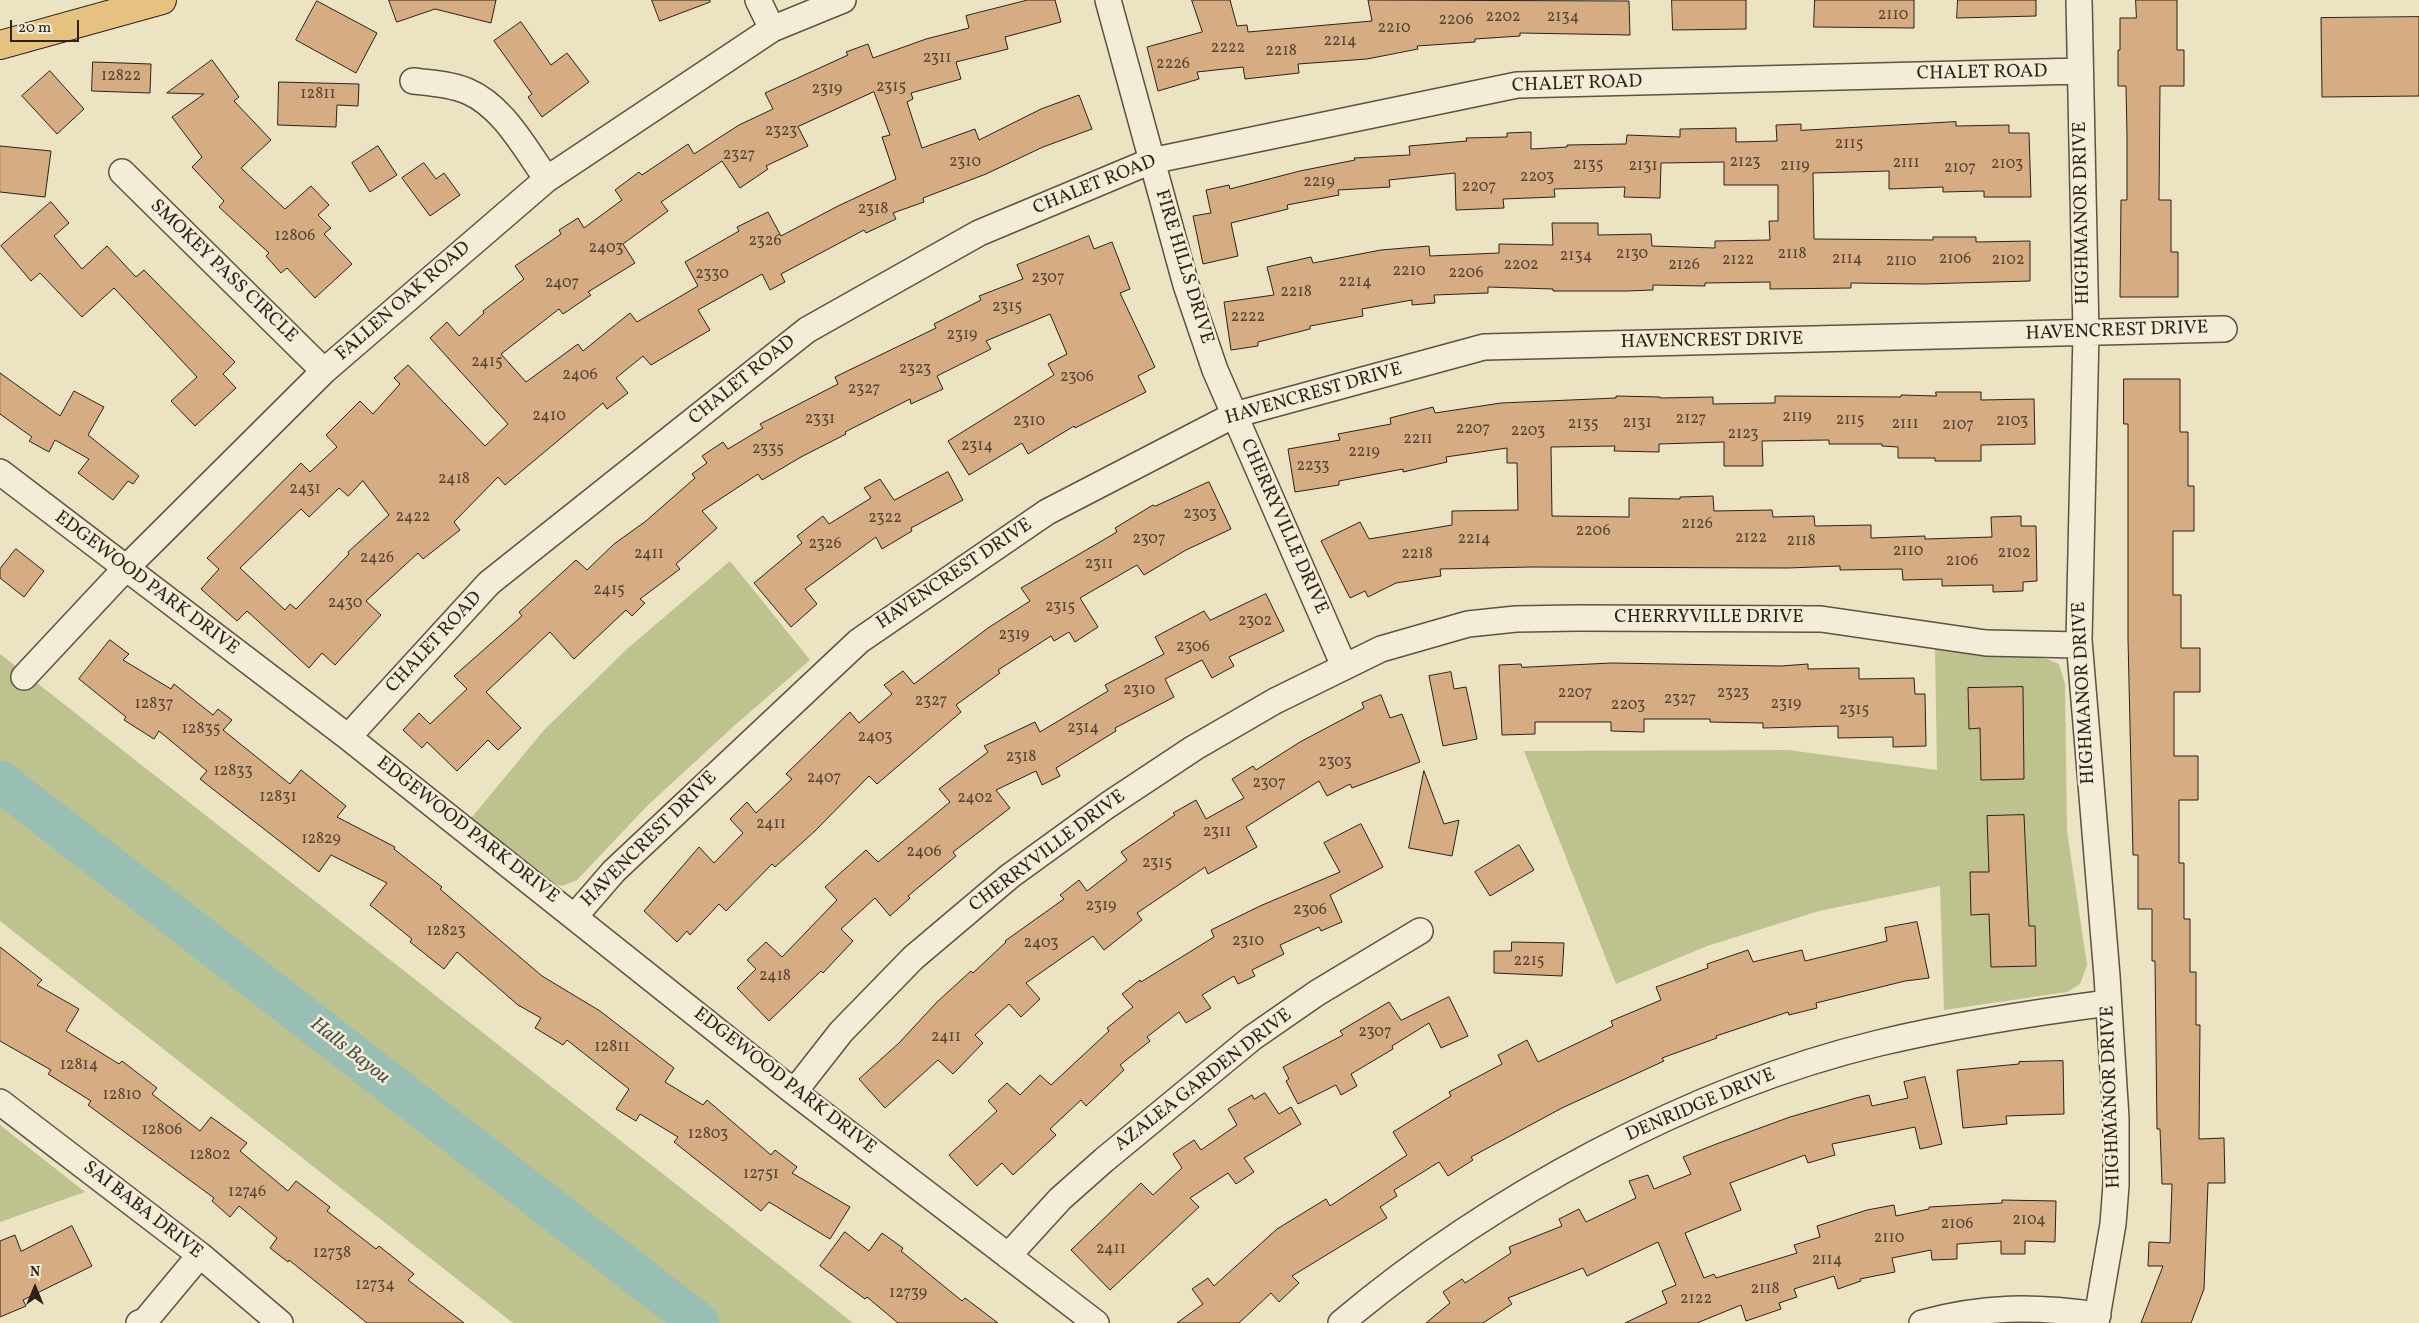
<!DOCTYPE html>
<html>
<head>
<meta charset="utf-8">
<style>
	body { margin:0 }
	#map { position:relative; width:2419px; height:1323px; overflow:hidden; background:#ece3c2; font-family:Vollkorn,serif }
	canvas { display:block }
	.north { position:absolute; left:10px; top:1263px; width:50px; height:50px; -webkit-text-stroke:4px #f3edd7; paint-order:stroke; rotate:0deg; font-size:14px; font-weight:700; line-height:20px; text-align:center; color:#2d211a }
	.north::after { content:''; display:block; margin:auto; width:18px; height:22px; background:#2d211a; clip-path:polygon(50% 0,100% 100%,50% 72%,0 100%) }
	.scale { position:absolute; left:10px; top:20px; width:69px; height:22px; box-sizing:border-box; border:2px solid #2d211a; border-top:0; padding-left:6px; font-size:15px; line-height:18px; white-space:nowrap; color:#2d211a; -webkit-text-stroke:4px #f3edd7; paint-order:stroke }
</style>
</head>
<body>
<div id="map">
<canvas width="2419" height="1323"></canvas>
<div class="north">N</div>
<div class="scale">20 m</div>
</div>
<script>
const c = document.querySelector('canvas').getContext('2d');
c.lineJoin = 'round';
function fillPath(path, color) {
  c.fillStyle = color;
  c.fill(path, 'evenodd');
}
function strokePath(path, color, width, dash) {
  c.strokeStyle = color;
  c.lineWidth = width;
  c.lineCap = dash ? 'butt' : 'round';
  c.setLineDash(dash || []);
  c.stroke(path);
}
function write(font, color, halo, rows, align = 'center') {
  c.font = font + ' Vollkorn,serif';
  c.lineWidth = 5;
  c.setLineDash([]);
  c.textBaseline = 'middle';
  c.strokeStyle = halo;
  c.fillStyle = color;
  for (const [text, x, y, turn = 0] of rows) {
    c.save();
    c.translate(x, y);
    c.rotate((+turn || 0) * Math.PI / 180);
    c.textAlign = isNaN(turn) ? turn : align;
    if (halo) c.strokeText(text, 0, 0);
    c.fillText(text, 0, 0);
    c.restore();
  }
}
fillPath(new Path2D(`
	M730,561L810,660L735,725L647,806L577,880L562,886L549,882L468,822L544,730L627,649Z
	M1935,647L2047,659L2059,664L2065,684L2067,831L2087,965L2080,984L2067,992L1944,1010L1940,886L1819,911L1707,946L1616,984L1524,751L1788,750L1937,770Z
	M0,654L853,1323H513L0,921Z
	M0,1125L85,1192L0,1222Z`), '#bdc28f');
strokePath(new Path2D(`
	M0,781L699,1323`), '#99beb4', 41);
const building = new Path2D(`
	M389,0H496L491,23L435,9L397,22Z
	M652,0H710V2L660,21Z
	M1028,0H1055L1061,22L1005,37L1008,49L956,62L961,79L911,93L913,99L907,102L922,148L975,129L979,140L1041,109L1079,95L1092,129L1043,147L986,174L923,198L924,202L893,213L896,219L866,233L864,230L781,274L785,282L770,290L762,274L698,310L710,330L651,365L643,356L616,378L628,393L607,409L603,403L505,485L498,477L454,522L460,530L423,559L418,553L366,601L381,615L335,665L322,653L309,668L247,611L237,621L201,589L219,569L207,558L301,463L310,472L337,447L326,435L360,401L373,414L400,384L394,378L408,365L485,446L508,424L430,338L447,322L459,336L484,313L483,311L524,279L515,266L561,234L559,230L578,218L584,228L622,200L615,190L639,172L642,175L688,144L694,154L739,125L773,109L765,93L848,55L846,52L868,44L873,58L926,39L969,28L966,16ZM874,92L890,135L882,137L896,179L838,206L781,236L768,212L737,227L739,231L685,262L698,286L637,322L630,313L583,351L578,344L526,382L501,354L559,309L563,314L591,295L588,292L635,263L623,244L668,211L661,202L722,161L740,188L768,169L766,166L808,146L798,127ZM363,481L389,515L348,552L349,554L296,609L290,604L285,610L240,568L301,509L309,517L339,488L348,496Z
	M1192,0H1230L1237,26L1247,25L1248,32L1372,21L1368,0L1629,1L1630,35L1520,33V36L1475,39V42L1417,46L1418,49L1367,59L1298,64L1299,73L1245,79L1243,67L1197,72L1199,79L1158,91L1147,47L1202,32Z
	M1672,0H1746V29L1673,30Z
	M1815,0H1914V28L1814,27Z
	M1958,0H2036V16L1957,18Z
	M2136,0H2177V50H2184V86H2160L2159,200H2171V252H2178V297H2120L2121,200H2127V136L2126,86H2118V50H2120V18H2136Z
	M317,1L377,33L356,73L296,40Z
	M2419,17V96L2322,97L2321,18Z
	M521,22L551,65L567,53L589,82L542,117L528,97L532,94L494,41Z
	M212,60L239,97L234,101L271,140L241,168L285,209L311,186L329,205L318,215L331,228L324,234L352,264L315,298L287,268L281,273L266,256L269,253L219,207L224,201L192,167L202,157L172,117L204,94L167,93Z
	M93,62L151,64L150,93L92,91Z
	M50,71L84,109L57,134L22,96Z
	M279,82L359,84L358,106L337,105L336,127L278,125Z
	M1956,122V126L2009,125V133H2029L2031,197H1984V191L1943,192V187L1889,189V171L1813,173L1814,239L1933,240V237H1976V242L2030,241V281L1923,284L1851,283V288L1770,289V282L1705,283V286L1653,285V290L1627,291H1553V289L1488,287V293L1434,295L1435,303L1412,305V300L1362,309L1363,316L1310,326V329L1258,342V346L1231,350L1224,302L1274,295L1267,267L1311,257L1313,263L1381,250L1429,246L1430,256L1499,253V244L1553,245L1552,223H1598V235L1651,234L1652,246L1715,248V241L1770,240L1769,221H1778V185H1724V162L1661,163L1660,198L1624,197L1625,187L1554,189L1555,197L1503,199L1504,208L1456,210L1455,173L1389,180L1390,187L1338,190L1339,195L1287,205L1288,209L1231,223L1238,256L1203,264L1193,216L1211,213L1206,190L1229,185L1230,189L1300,171L1355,160L1354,158L1410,155L1409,146L1467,141L1466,138L1507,137V133L1531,132V149L1567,147V145L1626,144L1627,135L1680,137V129L1736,128V142L1777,141L1776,125L1801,124V130Z
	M0,146L51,151L45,197L0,192Z
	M378,146L397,175L370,192L352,163Z
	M424,163L436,179L444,173L460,195L430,216L402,178Z
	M51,202L69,223L54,236L82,269L107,246L136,277L144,270L235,362L223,374L236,388L195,426L171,401L197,377L114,288L82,317L40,273L31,281L1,246Z
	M1089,236L1094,249L1112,242L1130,289L1120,293L1155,367L1138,376L1146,392L1075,428L1074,426L1028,454L1022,443L969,475L948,441L1054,375L1048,364L1067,354L1050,314L986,341L991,349L937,376L943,389L911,404L910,399L845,432L846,434L801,457L762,480L758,474L702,511L717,528L676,564L680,569L640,599L645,603L632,616L626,610L574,659L550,632L486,692L521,728L498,750L488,740L457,771L427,742L422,748L403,730L419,713L430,724L467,689L454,676L522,616L519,612L576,560L587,570L614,544L646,521L695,478L692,474L707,463L702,456L723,442L728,449L763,428L760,424L838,384L835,377L936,328L934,324L981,300L979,296L1023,279L1017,265Z
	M0,373L60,416L74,391L104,407L88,435L139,476L133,484L128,481L113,500L78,473L89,459L55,440L49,452L29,441L32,437L0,414Z
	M2124,379H2180V432H2188V486H2194V531H2173V595H2181V648H2200V692H2174V756H2198V800H2179V863H2184V919H2190V972H2196V1025H2200L2199,1139L2224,1138L2225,1183H2208L2204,1289L2191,1323H2141L2163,1266H2148L2149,1242L2170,1243L2172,1184H2162L2160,1129H2157L2155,961H2152V909H2138V855H2133L2128,639V424H2124Z
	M1936,392H1981V400L2034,399L2035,444L1981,445V461H1935V458H1898V447L1882,446V444H1829V440L1762,441L1763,466H1724V442L1659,444V452L1614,451L1615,446L1551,447L1552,516L1629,517V498L1680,499V497L1713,496L1714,511L1772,510L1773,517L1814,516L1815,526L1871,525V538L1925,536V539L1992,537L1991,517L2021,516V526H2036L2037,581L2023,582V591L1993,592V585L1942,586V579L1903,580L1902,569L1840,570V566L1788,568L1531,567L1440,569L1441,576L1396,583L1368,597L1365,591L1350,598L1321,541L1360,522L1369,539L1452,525V511L1518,510L1517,463H1507V448L1446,457L1447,462L1403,472V469L1339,481V485L1295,492L1288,449L1340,440L1338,434L1391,424L1390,418L1433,407L1435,413L1501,403L1616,398V396L1660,397V398L1713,397V404L1775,403V396L1901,397V395L1936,396Z
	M948,472L963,500L911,528L912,531L882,549L876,537L805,589L817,604L791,627L754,583L802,543L797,536L823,516L829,524L871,498L864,488L880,479L894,500Z
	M1209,482L1231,529L1186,550L1144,575L1137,565L1080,598L1098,627L1075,642L1069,632L1054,641L1051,636L998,670L1000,673L956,705L961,712L877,784L869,776L815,831L775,867L772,864L726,911L719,904L690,935L687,931L677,942L644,911L699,847L714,863L743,833L730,819L747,802L756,813L792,779L786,774L850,712L859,723L892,694L884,685L903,671L914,684L988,628L1030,601L1021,588L1117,532L1115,528L1153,505L1155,506Z
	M16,549L44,571L24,597L0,578V569Z
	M1266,594L1284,631L1229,657L1234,666L1212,678L1202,660L1165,679L1174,697L1115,728L1116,731L1056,768L1060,776L1042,785L1036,771L996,790L1010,808L953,852L956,856L908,896L910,898L890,916L875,898L841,929L853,941L823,973L821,971L769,1021L737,988L756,969L747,960L766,942L782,957L837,900L825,887L866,850L878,862L950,802L939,789L988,752L984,746L1035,722L1040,732L1108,691L1105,685L1164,654L1155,637L1204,611L1210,620Z
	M110,640L129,654L123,660L171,689L174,684L213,715L218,709L232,720L223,730L290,784L301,770L346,806L337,817L395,847L394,849L442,887L440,889L542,976L600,1011L674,1068L665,1082L703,1105L707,1100L771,1155L775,1150L797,1167L792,1173L850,1207L830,1239L769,1202L761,1211L674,1142L678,1137L640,1114L636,1121L616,1109L629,1089L567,1040L563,1045L535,1028L541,1018L518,1005L457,952L444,969L410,942L412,939L370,905L387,883L331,855L319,872L200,779L207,771L159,731L154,739L124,720L126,717L79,679Z
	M1612,663L1781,666L1808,664V669L1859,668V679L1914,678L1915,694H1925L1926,746L1893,747V737L1838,738V726L1763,728V723L1710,722V719H1644V732L1611,731V722H1535V734L1502,735L1499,665L1521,664L1522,667Z
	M1451,672L1454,689L1466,687L1477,739L1443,746L1429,676Z
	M2023,687L2024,779L1981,780L1980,728L1969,729L1968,688Z
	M1381,695L1390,718L1402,714L1420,762L1352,788L1350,784L1327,796L1319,781L1246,827L1257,847L1208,874L1205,867L1137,913L1142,920L1104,950L1093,936L1026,983L1040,999L1021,1017L1009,1004L975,1035L983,1043L953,1074L938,1060L885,1108L859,1079L899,1043L937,1002L971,971L973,973L1006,942L1005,941L1064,899L1060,895L1079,880L1087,891L1127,860L1121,852L1175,815L1173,813L1196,800L1206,819L1244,798L1232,779L1253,766L1256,770L1300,742L1364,708L1362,703Z
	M1424,771L1444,824L1459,820L1452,856L1409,848Z
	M2024,815L2029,926H2035L2036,966L1991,967L1989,914L1971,915L1970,872H1989L1987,816Z
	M1361,824L1383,867L1330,895L1342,922L1321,931L1319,927L1280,945L1284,954L1252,970L1255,976L1238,984L1234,976L1202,995L1211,1008L1186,1023L1179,1012L1147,1037L1150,1041L1120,1065L1124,1070L1086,1106L1081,1100L1050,1129L1056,1135L1013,1175L1002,1163L977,1186L949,1155L997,1111L988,1101L1007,1083L1020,1095L1040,1075L1051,1085L1109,1031L1107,1028L1133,1007L1122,994L1140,980L1141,982L1214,937L1211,930L1260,906L1340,872L1324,843Z
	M1519,845L1534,870L1490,896L1475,872Z
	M1917,922L1929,978L1905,981L1816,1003L1817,1008L1789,1015L1788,1012L1716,1036L1717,1038L1662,1058L1664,1061L1562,1108L1471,1157L1473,1160L1448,1176L1439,1162L1394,1190L1397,1196L1380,1207L1387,1218L1292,1276L1299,1283L1279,1302L1271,1293L1239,1323H1177L1203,1304L1192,1289L1208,1278L1214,1286L1277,1229L1326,1199L1330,1206L1407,1155L1393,1132L1451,1096L1449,1092L1502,1064L1498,1055L1527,1040L1538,1062L1613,1026L1611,1021L1661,1000L1656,987L1708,968L1707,964L1748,950L1753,962L1802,950L1805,961L1887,941L1885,928Z
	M1512,942L1564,943L1562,976L1494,973V951H1511Z
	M0,947L42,980L37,985L79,1009L66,1031L119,1064L122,1061L157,1088L152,1094L200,1131L211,1117L247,1143L240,1151L288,1191L296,1181L330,1207L327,1211L376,1249L379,1246L414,1274L408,1280L464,1323H367L289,1260L288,1262L270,1248L277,1238L239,1206L230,1217L212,1201L214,1198L88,1105L91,1101L48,1074L51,1070L0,1041Z
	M1449,997L1468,1036L1441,1048L1429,1023L1392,1046L1393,1049L1351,1074L1357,1086L1341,1095L1336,1085L1298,1104L1286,1081L1289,1079L1283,1067L1343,1035L1340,1031L1389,1002L1401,1020Z
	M2063,1061L2064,1114L2006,1116L2007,1124L1963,1128L1957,1070L2019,1064V1062Z
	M1925,1077L1942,1144L1920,1149L1915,1127L1832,1144L1835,1155L1808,1163L1805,1155L1730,1183L1741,1210L1685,1233L1704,1278L1714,1274L1716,1278L1797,1253L1794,1245L1820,1237L1817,1226L1867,1210L1894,1205L1896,1216L1929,1209V1207L2002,1203V1200L2056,1201L2055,1242L2025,1241V1254H2001V1241L1957,1244V1259L1932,1260L1931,1250L1892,1258L1895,1272L1860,1279L1861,1281L1838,1289L1834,1276L1794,1289L1797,1297L1779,1303L1781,1309L1746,1321L1741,1305L1697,1323H1625L1667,1303L1662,1291L1676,1285L1658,1242L1587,1276L1583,1268L1508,1298L1512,1304L1483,1323H1426L1450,1303L1443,1292L1462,1279L1465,1283L1511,1253L1509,1247L1562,1226L1559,1219L1579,1209L1586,1222L1636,1198L1629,1181L1648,1175L1654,1189L1691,1174L1683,1157L1719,1143L1790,1117L1856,1098L1869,1095L1872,1106L1908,1098L1904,1082Z
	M1265,1093L1279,1114L1291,1107L1301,1124L1244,1158L1254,1172L1236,1184L1228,1173L1190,1198L1199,1207L1110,1290L1071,1250L1141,1183L1153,1195L1182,1168L1173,1154L1194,1140L1201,1150L1237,1125L1228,1109L1252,1095L1254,1099Z
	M72,1226L92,1266L23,1300L26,1306L0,1317V1241L15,1235L21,1251Z
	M845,1232L869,1251L882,1233L903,1248L901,1251L962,1301L965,1298L998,1323H898L867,1297L865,1299L820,1266Z`);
fillPath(building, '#d6ac83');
strokePath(building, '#2d211a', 1);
const minor = new Path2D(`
	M758,0L772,29
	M1108,0L1186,285L1215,370L1344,666
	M2079,0L2086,333L2079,640L2107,976L2116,1118V1185L2113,1224L2096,1323
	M413,81C431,83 450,84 467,91C503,106 525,149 547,179
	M122,172L324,371
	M0,472L348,737L794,1092L1096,1323
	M24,677L126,568L324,371L547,179L772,29L843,0
	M348,737L489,583L807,330L979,233L1151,161L1517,85L2080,71
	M575,916L614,871L859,641L1047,512L1234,415L1484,347L2224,329
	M794,1092L841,1032L913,958L1010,876L1108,805L1194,748L1275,701L1381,649L1468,624L1516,619L1578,618L1821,619L1986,643L2079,645
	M0,1102L200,1255L280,1323
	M1008,1256L1060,1199L1104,1160L1252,1038L1317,993L1420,931
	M139,1323L145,1321L200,1255
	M1341,1323C1488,1199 1691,1088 1879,1043C1954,1025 2031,1013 2108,1003
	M1922,1323C1985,1306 2034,1306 2098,1315`);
const major = new Path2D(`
	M0,45L162,0`);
strokePath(minor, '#5d5244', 28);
strokePath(major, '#2d211a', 30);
strokePath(minor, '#f3edd7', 25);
strokePath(major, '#e6c281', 28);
write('16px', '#574434', null, [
	["2110",1893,16],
	["2202",1503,18],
	["2134",1563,18],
	["2206",1456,21],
	["2210",1394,29],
	["2214",1340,42],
	["2222",1228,49],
	["2218",1281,52],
	["2311",937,59],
	["2226",1173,65],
	["12822",121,77],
	["2315",891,88],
	["2319",827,90],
	["12811",318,95],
	["2323",781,132],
	["2115",1849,145],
	["2327",739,156],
	["2310",965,163],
	["2123",1745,163],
	["2111",1906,164],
	["2103",2007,165],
	["2135",1588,166],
	["2131",1643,167],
	["2119",1795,167],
	["2107",1960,169],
	["2203",1537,178],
	["2219",1319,183],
	["2207",1479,188],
	["2318",873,210],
	["12806",295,237],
	["2326",765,242],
	["2403",606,249],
	["2130",1632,255],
	["2118",1792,255],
	["2134",1576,257],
	["2114",1847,260],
	["2106",1955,260],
	["2122",1738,261],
	["2102",2008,261],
	["2110",1901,262],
	["2202",1521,266],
	["2126",1684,266],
	["2210",1409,272],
	["2206",1466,274],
	["2330",712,275],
	["2307",1048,279],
	["2214",1355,283],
	["2407",562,284],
	["2218",1296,293],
	["2315",1007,308],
	["2222",1248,318],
	["2319",962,336],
	["2415",487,363],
	["2323",915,370],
	["2406",580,376],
	["2306",1077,378],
	["2327",864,390],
	["2410",549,417],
	["2119",1797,418],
	["2331",820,420],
	["2127",1691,420],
	["2115",1850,421],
	["2310",1029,422],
	["2103",2012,422],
	["2131",1637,424],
	["2135",1583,425],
	["2111",1905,425],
	["2107",1958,426],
	["2207",1473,430],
	["2203",1528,432],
	["2123",1743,435],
	["2211",1418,440],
	["2314",977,447],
	["2335",768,450],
	["2219",1364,453],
	["2233",1313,467],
	["2418",454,480],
	["2431",305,490],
	["2303",1200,515],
	["2422",413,518],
	["2322",885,519],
	["2126",1697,525],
	["2206",1593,532],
	["2122",1751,539],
	["2307",1149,540],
	["2214",1474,540],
	["2118",1801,542],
	["2326",825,545],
	["2110",1908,552],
	["2102",2014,554],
	["2411",649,555],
	["2218",1417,555],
	["2426",377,559],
	["2106",1962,562],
	["2311",1099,565],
	["2415",609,591],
	["2430",345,604],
	["2315",1060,608],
	["2302",1255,622],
	["2319",1014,636],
	["2306",1193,648],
	["2310",1139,691],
	["2207",1575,694],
	["2323",1733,694],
	["2327",1680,700],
	["2327",931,702],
	["12837",154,705],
	["2319",1786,705],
	["2203",1628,706],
	["2315",1854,711],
	["2314",1083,729],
	["12835",201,730],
	["2403",875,738],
	["2318",1021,758],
	["2303",1335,763],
	["12833",233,772],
	["2407",824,779],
	["2307",1269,784],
	["12831",278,798],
	["2402",975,799],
	["2411",771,825],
	["2311",1217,833],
	["12829",321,840],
	["2406",924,853],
	["2315",1157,864],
	["2319",1101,907],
	["2306",1310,911],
	["12823",446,932],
	["2310",1248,942],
	["2403",1041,944],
	["2215",1529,962],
	["2418",775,977],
	["2307",1375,1033],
	["2411",946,1038],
	["12811",612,1048],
	["12814",79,1066],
	["12810",122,1096],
	["12806",162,1131],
	["12803",708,1135],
	["12802",210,1156],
	["12751",761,1175],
	["12746",247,1193],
	["2104",2029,1221],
	["2106",1957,1225],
	["2110",1889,1239],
	["2411",1111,1250],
	["12738",332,1254],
	["2114",1827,1261],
	["12734",375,1286],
	["2118",1765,1290],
	["12739",908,1294],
	["2122",1696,1300]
]);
write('19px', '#2d211a', '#f3edd7', [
	["CHALET ROAD",1982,74,-1],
	["CHALET ROAD",1577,85,-2],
	["CHALET ROAD",1095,186,-22],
	["HIGHMANOR DRIVE",2083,213,-91],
	["FIRE HILLS DRIVE",1183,267,73],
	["SMOKEY PASS CIRCLE",223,272,44],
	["FALLEN OAK ROAD",404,302,-41],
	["HAVENCREST DRIVE",2117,332,-2],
	["HAVENCREST DRIVE",1712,342,-1],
	["CHALET ROAD",743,381,-39],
	["HAVENCREST DRIVE",1314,395,-16],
	["CHERRYVILLE DRIVE",1283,527,66],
	["HAVENCREST DRIVE",955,575,-34],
	["EDGEWOOD PARK DRIVE",146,584,37],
	["CHERRYVILLE DRIVE",1709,619],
	["CHALET ROAD",435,643,-47],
	["HIGHMANOR DRIVE",2085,693,-93],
	["EDGEWOOD PARK DRIVE",467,831,38],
	["HAVENCREST DRIVE",650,840,-45],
	["CHERRYVILLE DRIVE",1048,852,-37],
	["AZALEA GARDEN DRIVE",1204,1081,-38],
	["EDGEWOOD PARK DRIVE",784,1082,38],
	["HIGHMANOR DRIVE",2112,1097,-92],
	["DENRIDGE DRIVE",1701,1106,-23],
	["SAI BABA DRIVE",142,1211,38]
]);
write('italic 20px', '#4d5048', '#f3edd7', [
	["Halls Bayou",349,1052,38]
]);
</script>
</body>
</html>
